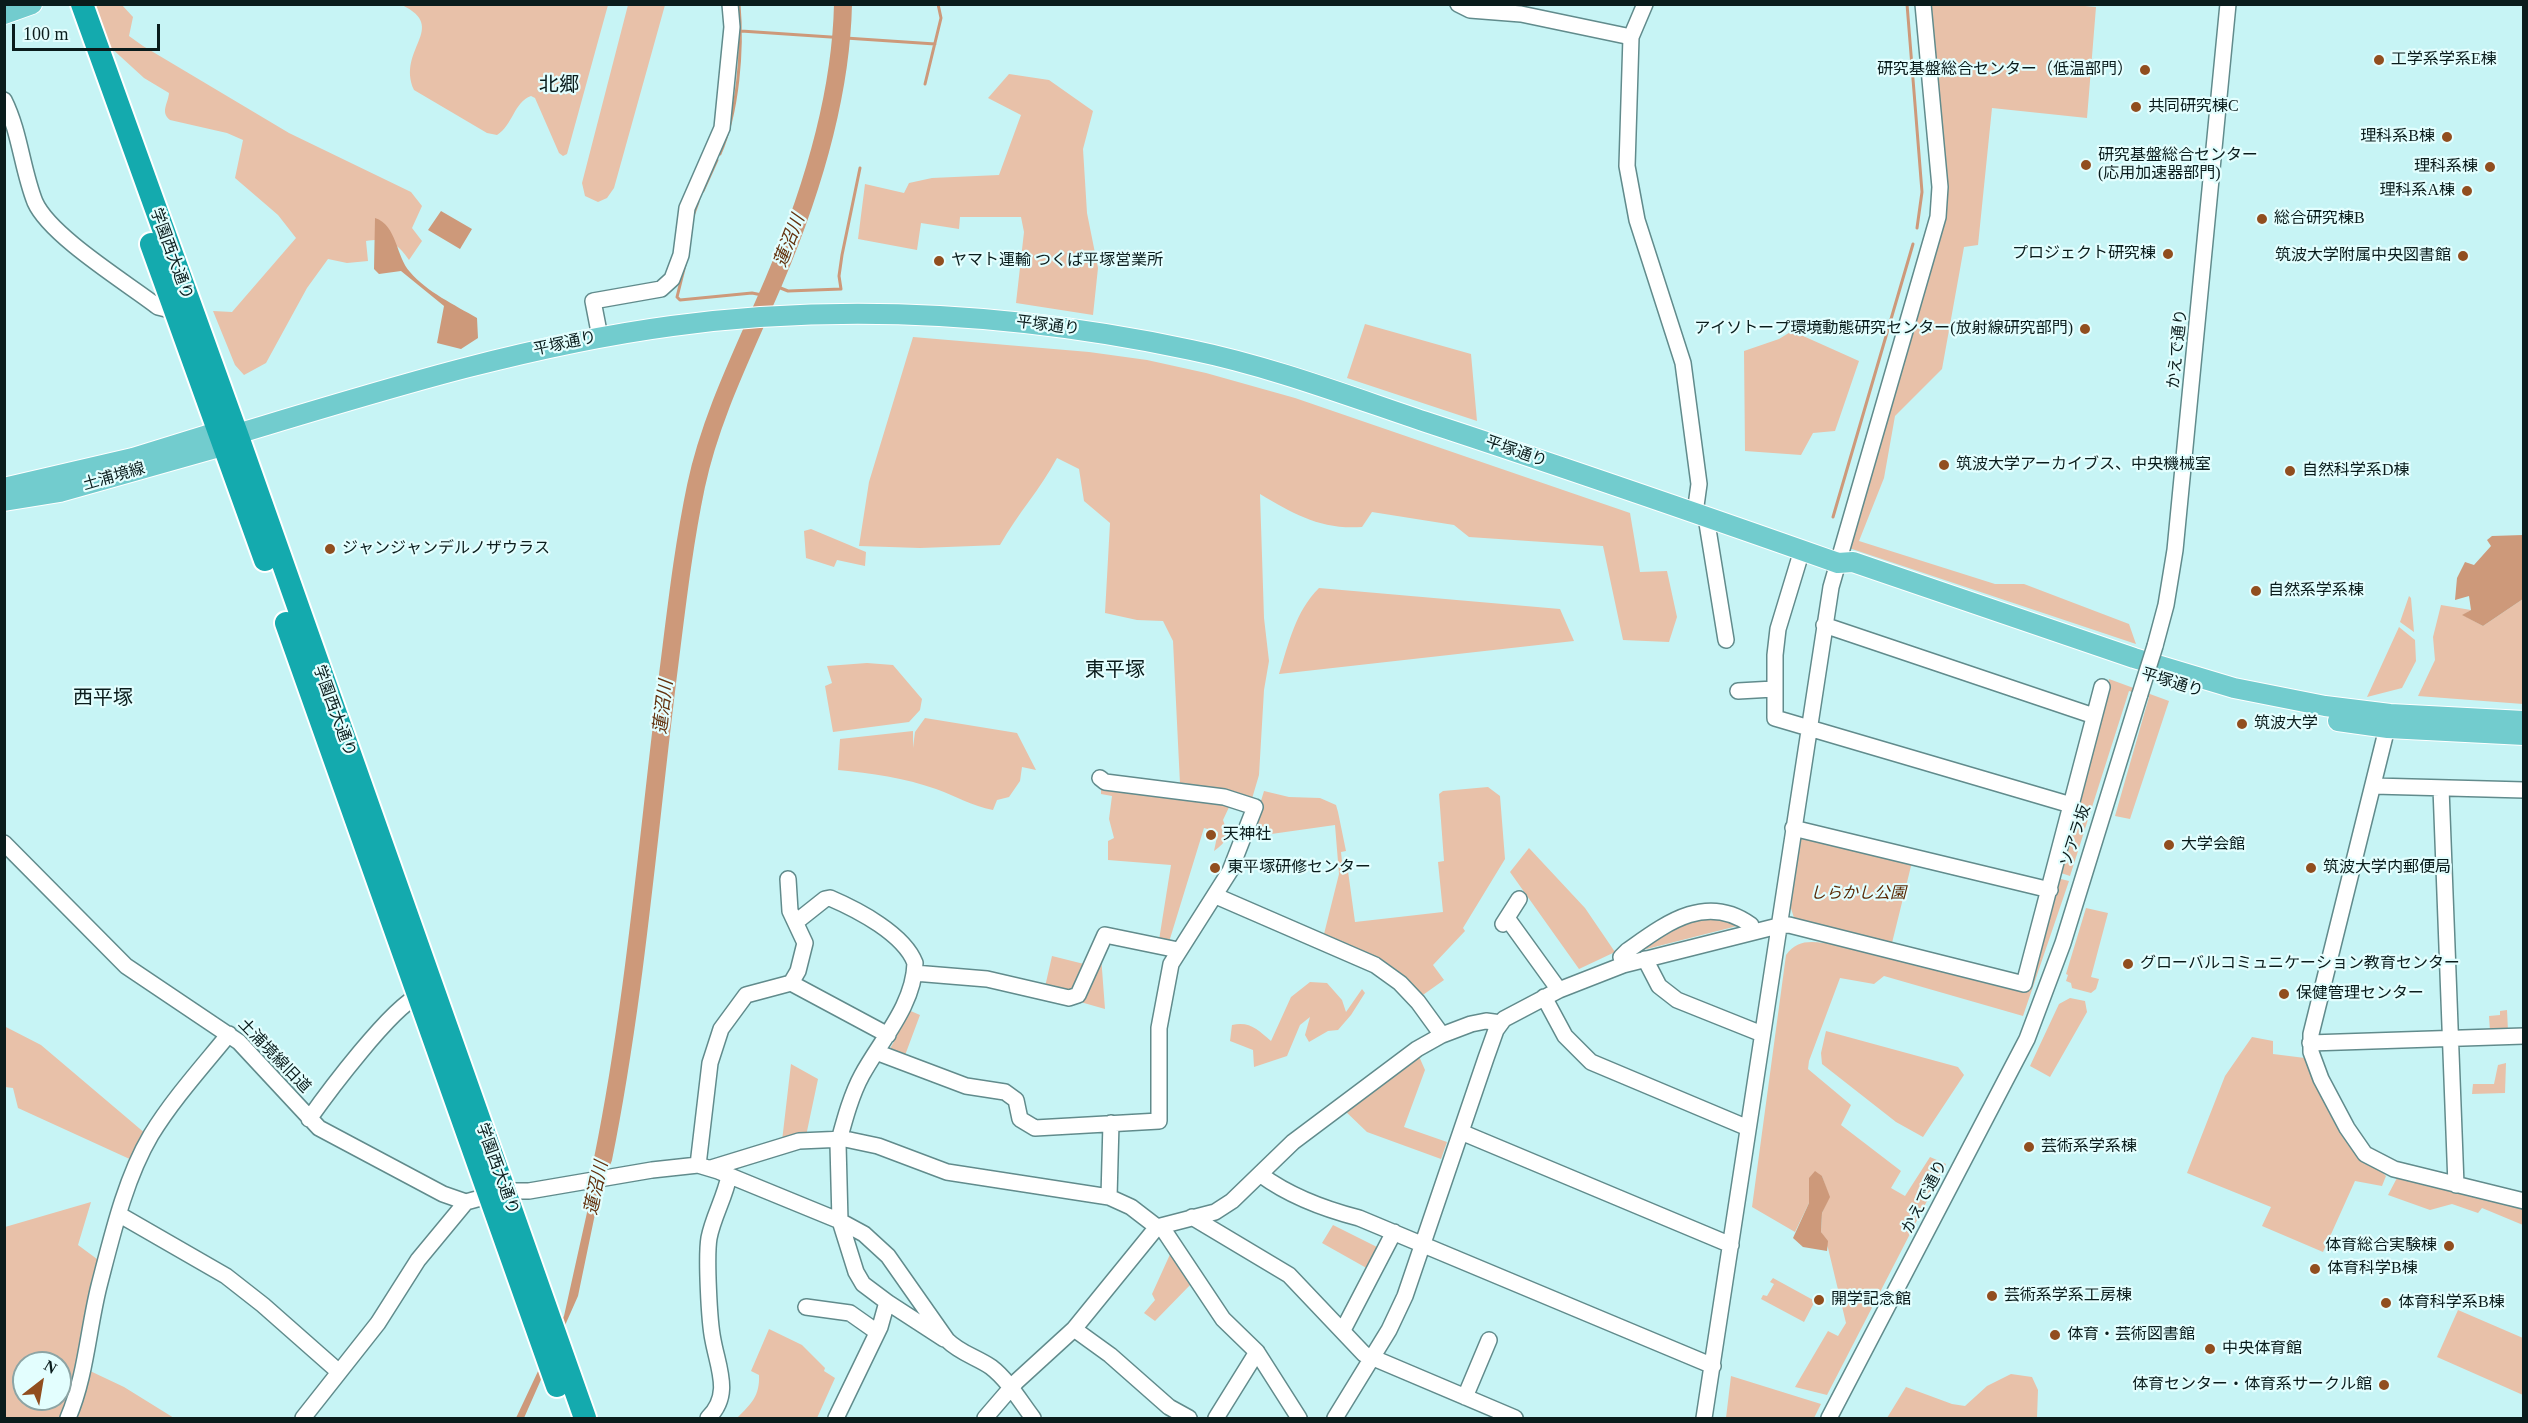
<!DOCTYPE html>
<html>
<head>
<meta charset="utf-8">
<style>
	body { margin:0 }
	#map { position:relative; width:2528px; height:1423px; overflow:hidden; background:#c7f4f5; font-family:"Times New Roman",serif }
	canvas { display:block }
	.frame { position:absolute; inset:0; border:6px solid #0a1c1c; pointer-events:none }
	.north { position:absolute; left:12px; top:1351px; width:60px; height:60px; box-sizing:border-box; background:#e3fefe; border:2px solid #8ca4a4; border-radius:50%; rotate:31deg; font-size:16px; font-weight:700; line-height:24px; text-align:center; color:#0a1c1c }
	.north::after { content:''; display:block; margin:auto; width:21px; height:27px; background:#914e1f; clip-path:polygon(50% 0,100% 100%,50% 72%,0 100%) }
	.scale { position:absolute; left:12px; top:24px; width:148px; height:27px; box-sizing:border-box; border:3px solid #0a1c1c; border-top:0; padding-left:8px; font-size:18px; line-height:21px; white-space:nowrap; color:#0a1c1c; -webkit-text-stroke:4px #e3fefe; paint-order:stroke }
</style>
</head>
<body>
<div id="map">
<canvas width="2528" height="1423"></canvas>
<div class="frame"></div>
<div class="north">N</div>
<div class="scale">100 m</div>
</div>
<script>
const c = document.querySelector('canvas').getContext('2d');
c.lineJoin = 'round';
function fillPath(path, color) {
  c.fillStyle = color;
  c.fill(path, 'evenodd');
}
function strokePath(path, color, width, dash) {
  c.strokeStyle = color;
  c.lineWidth = width;
  c.lineCap = dash ? 'butt' : 'round';
  c.setLineDash(dash || []);
  c.stroke(path);
}
function write(font, color, halo, rows, align = 'center') {
  c.font = font + ' "Times New Roman","Noto Sans JP",serif';
  c.lineWidth = 4.5;
  c.setLineDash([]);
  c.textBaseline = 'middle';
  c.strokeStyle = halo;
  c.fillStyle = color;
  for (const [text, x, y, turn = 0] of rows) {
    c.save();
    c.translate(x, y);
    c.rotate((+turn || 0) * Math.PI / 180);
    c.textAlign = isNaN(turn) ? turn : align;
    if (halo) c.strokeText(text, 0, 0);
    c.fillText(text, 0, 0);
    c.restore();
  }
}
fillPath(new Path2D(`
	M2063,4L2096,7L2087,118L1992,108L1978,245L1964,247L1942,369L1895,416L1884,478L1859,541L1995,584H2024L2129,624L2136,644L1849,548L1946,190L1930,5Z
	M94,5H122L133,17L129,36L143,46L289,133L411,192L422,206L412,228L422,241L409,260C397,242 387,238 366,241L368,261L347,263L328,259L307,288L266,363L244,375L235,365L213,311L232,312L296,238L278,215L235,178L243,140L227,133L170,120C160,112 168,104 169,93L144,78L109,46Z
	M402,5H608L567,154L563,156L559,153L535,98L531,96C514,102 513,125 497,135L487,133L414,90C396,49 449,28 402,5Z
	M628,5H665L614,188L607,198L598,202L585,196L582,183Z
	M1009,74L1049,80L1093,111L1083,149L1087,213L1098,268L1093,315L1016,303L1024,232L1021,217H960L959,229L921,223L917,250L858,239L865,184L904,193L909,183L932,178L999,175L1021,115L988,98Z
	M1365,324L1471,354L1477,421L1347,378Z
	M1792,331L1859,361L1835,431L1813,433L1801,455L1745,451L1744,351L1779,339Z
	M913,337L1089,352L1147,360L1206,373L1295,398L1630,513L1640,572L1667,571L1677,617L1669,642L1623,640L1603,546L1469,537L1454,525L1372,512L1362,527C1321,530 1294,514 1260,494L1264,618L1269,661L1264,690L1259,775L1251,802L1180,784L1173,641L1163,621L1137,620L1105,613L1110,523L1084,501L1079,469L1057,458C1040,490 1018,513 1000,545L920,548L859,546L869,482Z
	M811,529L866,552L865,566L837,560L834,567L806,558L804,531Z
	M1319,588L1560,609L1574,641L1279,674C1289,643 1295,612 1319,588Z
	M2409,596L2411,598L2414,632L2400,622Z
	M2523,599V704L2418,696L2435,660L2433,637L2441,605L2471,610L2463,615L2483,626Z
	M2399,627L2415,640L2416,661L2402,688L2367,697Z
	M867,663L893,665L922,699L920,710L909,722L833,732L825,686L832,683L827,666Z
	M2109,679L2169,701L2130,819L2115,816L2149,697L2129,691L2070,876L2058,872Z
	M925,718L1017,733L1036,770L1022,767L1020,781L1009,797L997,800L993,810C972,806 956,796 936,789C905,778 871,773 838,770L840,739L913,731V748L915,732Z
	M1101,785L1231,803L1223,820C1229,836 1228,841 1214,851L1218,832L1204,828L1169,942L1159,940L1171,865L1108,860V841L1114,838L1109,819L1112,796L1101,794Z
	M1488,787L1500,796L1505,859L1463,928L1465,931L1433,965L1444,980L1420,997C1388,960 1368,952 1324,934L1339,874L1335,825L1250,837L1264,791L1289,797L1320,798L1336,805L1338,812L1346,851L1341,852L1343,871H1348L1355,922L1443,912L1438,862L1444,861L1439,794L1443,791Z
	M1803,835L1912,862L1891,947L1795,921L1788,899L1797,837Z
	M1529,848L1585,908L1615,952L1579,969L1510,872Z
	M2057,878L2069,881L2023,1016L1884,976L1874,984L1840,978L1809,1061L1808,1069L1851,1105L1841,1125L1901,1171L1891,1188L1905,1196L1930,1157L1946,1164L1827,1395L1795,1387L1828,1331L1838,1336L1846,1323L1828,1248L1821,1232L1822,1213L1829,1197L1822,1176L1809,1178V1203L1795,1232L1752,1207L1786,955C1796,941 1808,941 1824,943L1827,939L2026,988Z
	M2086,908L2108,913L2091,977L2099,979L2096,989L2091,993L2072,988L2071,983L2066,981L2068,975L2066,974Z
	M1695,915L1745,924L1627,954Z
	M1052,956L1088,965L1076,992L1045,987Z
	M1101,956L1105,1009L1077,1001Z
	M1310,982L1327,983L1342,1000L1346,1012L1362,989L1365,993L1351,1015L1338,1030L1328,1031L1309,1042L1305,1035L1310,1017L1300,1025L1287,1056L1254,1067L1253,1050L1230,1041L1232,1025C1250,1021 1258,1030 1271,1041L1291,997Z
	M2070,998L2085,1001L2087,1012L2050,1077L2030,1066L2059,1004Z
	M906,1009L920,1015L904,1058L888,1052L896,1038L892,1035Z
	M2507,1010L2508,1031L2490,1032L2489,1016L2500,1015V1011Z
	M4,1026L41,1045L146,1134L134,1161L18,1108L13,1088L5,1087Z
	M1826,1031L1958,1067L1964,1075L1923,1137L1896,1122L1822,1064L1821,1053Z
	M2252,1037L2273,1041V1054L2305,1058L2341,1129L2386,1176L2382,1186L2355,1181L2323,1252L2262,1226L2271,1207L2187,1173L2225,1076Z
	M1418,1054L1425,1070L1404,1127L1447,1142L1441,1159L1367,1132L1343,1109Z
	M2506,1063L2505,1093L2472,1094L2473,1084H2494L2498,1065Z
	M791,1064L818,1079L806,1136L782,1141Z
	M2398,1176L2523,1206V1225L2482,1208L2478,1213L2452,1204L2430,1210L2388,1195Z
	M91,1202L78,1245L101,1262L80,1368L64,1418H5V1227ZM24,1363H60V1399H24Z
	M1333,1225L1381,1249L1370,1270L1322,1243Z
	M1172,1250L1193,1282L1155,1321L1144,1313L1155,1300L1152,1294Z
	M1773,1278L1815,1301L1804,1322L1761,1299L1763,1295L1767,1296L1774,1284L1770,1282Z
	M2458,1310L2523,1338V1395L2437,1357Z
	M769,1329L802,1345L825,1368L824,1371L835,1378L817,1418H737C751,1404 760,1396 759,1375L751,1371Z
	M88,1370L124,1387L174,1418H73Z
	M2011,1374L2032,1377L2038,1390L2037,1418H1887L1906,1387L1952,1404L1965,1406L1987,1386Z
	M1731,1376L1821,1404L1814,1418H1726Z`), '#e8c1a9');
fillPath(new Path2D(`
	M441,211L472,229L460,249L428,230Z
	M375,218C397,225 396,257 410,272C427,292 455,305 477,318L478,338L461,349L437,343L444,306L401,271L379,274L374,269Z
	M2523,535V599L2483,626L2462,615L2471,610L2469,596L2455,600L2457,578L2465,562L2474,565L2491,546L2487,540L2492,536Z
	M604,1136L611,1137L578,1296L524,1418H516L564,1316Z
	M1815,1171L1822,1176L1830,1197L1822,1213L1821,1232L1828,1241L1827,1251L1803,1247L1793,1238L1809,1203V1178Z`), '#cd997a');
strokePath(new Path2D(`
	M1907,4L1922,192L1917,228
	M741,31L935,44
	M925,84L941,18L938,4
	M720,154C738,112 743,50 739,4
	M703,191L717,160
	M693,216L698,202
	M686,261L677,297L680,300L752,293L767,296
	M773,285L788,291L841,289L839,276L842,255L860,168
	M1833,517L1913,244`), '#cd997a', 3);
strokePath(new Path2D(`
	M603,1159C635,1001 648,835 668,675C676,612 683,548 696,486C711,415 746,347 774,281C811,194 841,99 843,4`), '#cd997a', 18);
const minor = new Path2D(`
	M1458,4L1470,10L1521,14L1631,37
	M1645,4L1631,37L1627,166L1637,220L1683,363L1699,484L1695,513
	M4,100C20,132 22,169 35,202C50,236 127,283 158,307L174,311
	M600,337L593,301L661,289L672,279L681,255L687,208L722,128L732,27L730,4
	M1706,517L1726,640
	M1802,550L1778,629L1775,655V718L2071,805
	M1824,625L2094,716
	M2155,646L2166,605L2175,550L2228,4
	M1738,691L1774,689
	M2389,720L2311,1034V1052L2321,1079L2347,1128L2365,1154L2394,1169L2524,1201
	M2374,786L2524,790
	M2441,788L2456,1185
	M1793,828L2050,890
	M4,843L126,966L239,1042L319,1128L443,1194L466,1202L506,1191H529L652,1170L698,1165L718,1171L840,1221L864,1234L888,1256L947,1340C960,1353 976,1357 991,1367C1008,1380 1020,1401 1033,1418
	M788,879L790,911L805,943L798,971L791,983
	M1216,896L1375,965L1400,983L1418,1002L1442,1035
	M1507,918L1559,990
	M796,922L825,899L830,898C858,910 904,934 915,963C914,1005 881,1040 862,1075C851,1095 844,1122 838,1144L840,1221L856,1272L863,1284L887,1302L944,1339
	M1503,924L1519,899
	M1645,959L1659,986L1677,1000L1762,1034
	M1623,965L1621,957L1627,951C1664,925 1705,892 1751,925L1752,931
	M914,973L987,979L1069,998L1078,995L1105,935L1178,950
	M1544,997L1565,1036L1591,1062L1748,1128
	M2310,1043L2524,1036
	M876,1052L966,1086L1005,1092L1016,1100L1020,1119L1035,1128L1159,1121V1028L1171,964L1230,871L1255,807L1224,797L1105,782L1100,778
	M309,1119C328,1092 391,1008 418,996
	M1461,1132L1731,1245
	M698,1165L710,1063L721,1029L746,995L791,983L888,1035
	M711,1168L799,1141L845,1139L878,1146L947,1172L1109,1197L1131,1207L1157,1227
	M1261,1175C1291,1197 1324,1209 1359,1218L1713,1366
	M1109,1197L1111,1123
	M120,1215L226,1276L263,1305L339,1372
	M1192,1217L1289,1275L1364,1354L1515,1418
	M1161,1226L1223,1319L1257,1352L1299,1418
	M806,1307L850,1313L877,1332
	M1074,1329L1110,1355L1169,1407L1189,1418
	M1343,1330L1394,1232
	M1465,1397L1489,1340
	M68,1418C86,1376 88,1330 99,1286C112,1236 125,1179 151,1135C173,1099 203,1066 229,1034
	M303,1418L378,1323L418,1260L466,1202
	M708,1418C732,1395 718,1368 713,1340C709,1321 706,1256 709,1238C713,1217 725,1197 729,1176
	M836,1418L880,1327L887,1302
	M985,1418L1016,1382L1074,1329L1157,1227L1215,1212L1232,1201L1293,1142L1417,1049L1442,1035L1471,1024L1486,1021L1501,1023
	M1216,1418L1257,1352
	M1335,1418L1389,1330L1405,1296L1486,1058L1496,1030L1504,1019L1559,990L1623,965L1778,926L1789,925L2024,984L2102,687
	M1704,1418L1831,587L1938,217L1940,187L1923,4
	M1829,1418L2027,1039L2063,943L2140,694`);
const major = new Path2D(`
	M4,14L32,4
	M8,487L133,458L217,432L235,434
	M4,501L60,492L223,446L237,434C380,391 523,346 672,326C845,303 1021,314 1191,350C1273,367 1351,397 1429,423C1566,468 1702,515 1838,563L1853,562L2134,658L2234,688L2325,706L2390,714L2524,721
	M2338,721L2388,728L2524,735`);
const highway = new Path2D(`
	M82,4L237,434L585,1418
	M151,244L265,560
	M286,623L557,1386`);
strokePath(minor, '#618b8c', 18);
strokePath(major, '#fff', 22);
strokePath(highway, '#fff', 26);
strokePath(minor, '#fff', 15);
strokePath(major, '#72ccce', 20);
strokePath(highway, '#14aaae', 22);
const minorBridge = new Path2D(`
	M2140,694L2155,646`);
strokePath(minorBridge, '#618b8c', 18, []);
strokePath(minorBridge, '#fff', 15);
for (const [x, y, r, color] of [
	[2379,60,6,"#914e1f"],
	[2145,70,6,"#914e1f"],
	[2136,107,6,"#914e1f"],
	[2447,137,6,"#914e1f"],
	[2086,165,6,"#914e1f"],
	[2490,167,6,"#914e1f"],
	[2467,191,6,"#914e1f"],
	[2262,219,6,"#914e1f"],
	[2168,254,6,"#914e1f"],
	[2463,256,6,"#914e1f"],
	[939,261,6,"#914e1f"],
	[2085,329,6,"#914e1f"],
	[1944,465,6,"#914e1f"],
	[2290,471,6,"#914e1f"],
	[330,549,6,"#914e1f"],
	[2256,591,6,"#914e1f"],
	[2242,724,6,"#914e1f"],
	[1211,835,6,"#914e1f"],
	[2169,845,6,"#914e1f"],
	[1215,868,6,"#914e1f"],
	[2311,868,6,"#914e1f"],
	[2128,964,6,"#914e1f"],
	[2284,994,6,"#914e1f"],
	[2029,1147,6,"#914e1f"],
	[2449,1246,6,"#914e1f"],
	[2315,1269,6,"#914e1f"],
	[1992,1296,6,"#914e1f"],
	[1819,1300,6,"#914e1f"],
	[2386,1303,6,"#914e1f"],
	[2055,1335,6,"#914e1f"],
	[2210,1349,6,"#914e1f"],
	[2384,1385,6,"#914e1f"]
]) {
  const dot = new Path2D();
  dot.arc(x, y, r, 0, 2 * Math.PI);
  c.fillStyle = color;
  c.fill(dot);
  strokePath(dot, '#e3fefe', 2);
}
write('16px', '#0a1c1c', '#e3fefe', [
	["工学系学系E棟",2391,60],
	["研究基盤総合センター（低温部門）",2133,70,"right"],
	["共同研究棟C",2148,107],
	["理科系B棟",2435,137,"right"],
	["研究基盤総合センター",2098,156],
	["(応用加速器部門)",2098,174],
	["理科系棟",2478,167,"right"],
	["理科系A棟",2455,191,"right"],
	["総合研究棟B",2274,219],
	["プロジェクト研究棟",2156,254,"right"],
	["筑波大学附属中央図書館",2451,256,"right"],
	["ヤマト運輸 つくば平塚営業所",951,261],
	["アイソトープ環境動態研究センター(放射線研究部門)",2073,329,"right"],
	["筑波大学アーカイブス、中央機械室",1956,465],
	["自然科学系D棟",2302,471],
	["ジャンジャンデルノザウラス",342,549],
	["自然系学系棟",2268,591],
	["筑波大学",2254,724],
	["天神社",1223,835],
	["大学会館",2181,845],
	["東平塚研修センター",1227,868],
	["筑波大学内郵便局",2323,868],
	["グローバルコミュニケーション教育センター",2140,964],
	["保健管理センター",2296,994],
	["芸術系学系棟",2041,1147],
	["体育総合実験棟",2437,1246,"right"],
	["体育科学B棟",2327,1269],
	["芸術系学系工房棟",2004,1296],
	["開学記念館",1831,1300],
	["体育科学系B棟",2398,1303],
	["体育・芸術図書館",2067,1335],
	["中央体育館",2222,1349],
	["体育センター・体育系サークル館",2372,1385,"right"]
], 'left');
write('16px', '#0a1c1c', '#e3fefe', [
	["学園西大通り",171,254,70],
	["平塚通り",1048,326,7],
	["平塚通り",565,344,-12],
	["かえで通り",2178,349,-84],
	["平塚通り",1516,452,19],
	["土浦境線",114,477,-16],
	["平塚通り",2172,683,17],
	["学園西大通り",334,711,70],
	["ソアラ坂",2076,836,-72],
	["土浦境線旧道",274,1056,46],
	["学園西大通り",497,1169,70],
	["かえで通り",1925,1197,-63]
]);
write('italic 16px', '#592904', '#e3fefe', [
	["しらかし公園",1858,894]
]);
write('italic 18px', '#63320e', '#e3fefe', [
	["蓮沼川",790,241,-69],
	["蓮沼川",664,707,-83],
	["蓮沼川",597,1188,-78]
]);
write('20px', '#0a1c1c', '#e3fefe', [
	["北郷",559,86],
	["東平塚",1115,671],
	["西平塚",103,699]
]);
</script>
</body>
</html>
